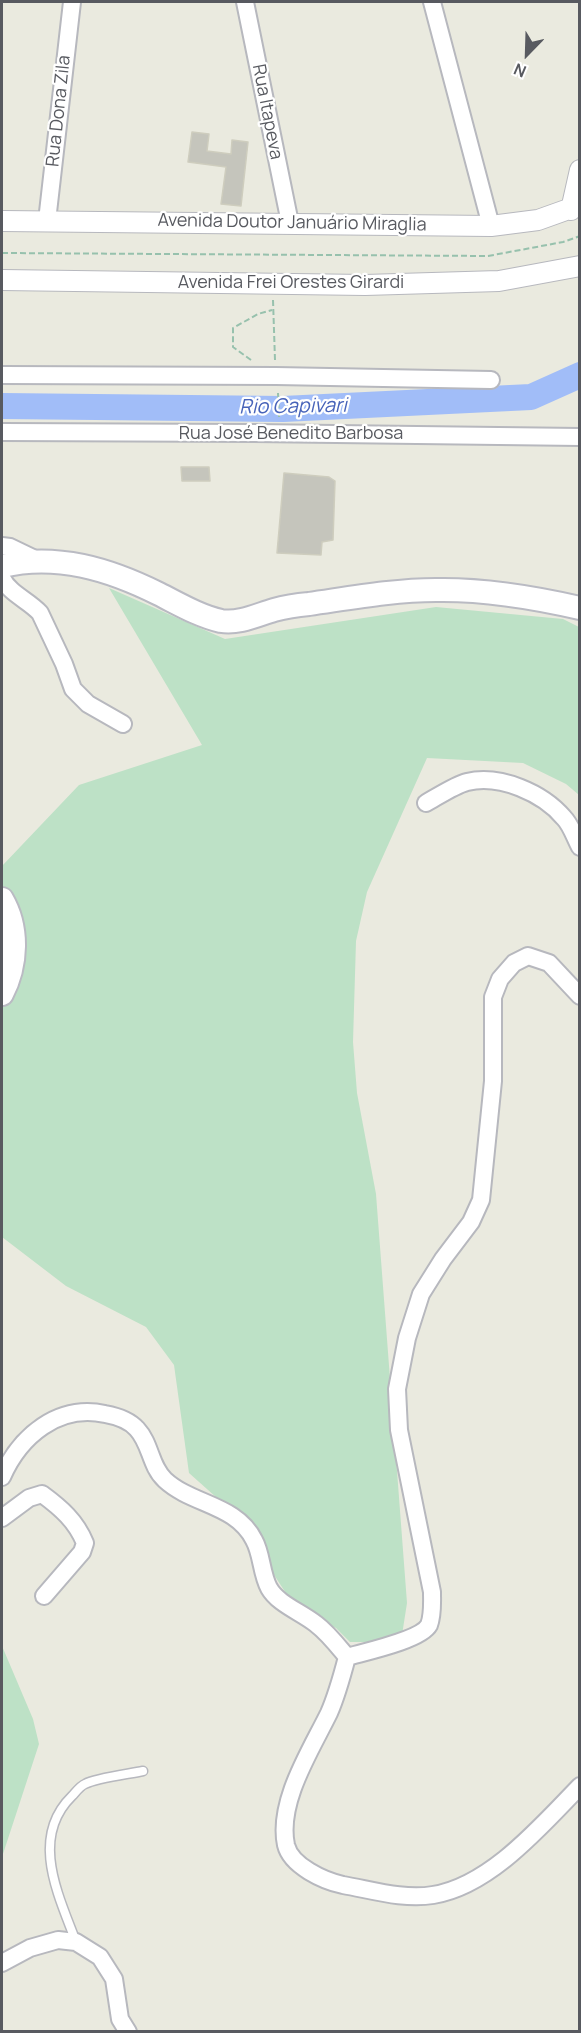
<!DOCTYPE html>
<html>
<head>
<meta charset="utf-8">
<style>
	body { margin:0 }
	#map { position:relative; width:581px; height:2033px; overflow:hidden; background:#eaeadf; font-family:Manrope,sans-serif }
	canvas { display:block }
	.frame { position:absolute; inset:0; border:3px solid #585a60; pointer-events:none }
	.north { position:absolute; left:497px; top:24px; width:60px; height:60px; -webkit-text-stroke:4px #fff; paint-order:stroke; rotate:203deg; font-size:16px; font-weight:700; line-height:24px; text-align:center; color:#585a60 }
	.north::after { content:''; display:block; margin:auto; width:21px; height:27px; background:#585a60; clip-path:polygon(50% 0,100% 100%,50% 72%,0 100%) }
</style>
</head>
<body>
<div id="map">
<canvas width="581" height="2033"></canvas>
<div class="frame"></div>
<div class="north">N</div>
</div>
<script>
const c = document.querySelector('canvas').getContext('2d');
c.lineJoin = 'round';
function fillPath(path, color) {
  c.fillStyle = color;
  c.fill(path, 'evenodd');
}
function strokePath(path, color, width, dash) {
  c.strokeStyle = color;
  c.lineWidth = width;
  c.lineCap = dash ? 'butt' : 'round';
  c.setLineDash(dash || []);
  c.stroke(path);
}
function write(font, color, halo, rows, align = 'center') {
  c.font = font + ' Manrope,sans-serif';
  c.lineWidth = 4.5;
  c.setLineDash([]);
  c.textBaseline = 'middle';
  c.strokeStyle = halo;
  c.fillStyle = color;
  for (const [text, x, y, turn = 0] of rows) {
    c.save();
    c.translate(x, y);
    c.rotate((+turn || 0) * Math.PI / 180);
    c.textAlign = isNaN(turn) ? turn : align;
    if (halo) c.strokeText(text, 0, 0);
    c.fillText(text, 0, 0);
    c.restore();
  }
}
fillPath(new Path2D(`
	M109,588L225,639L436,607L563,619L579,627V795L566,784L523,763L427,758L367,892L356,941L353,1042L357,1093L376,1194L407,1603L402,1635L369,1642H350L336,1628L293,1604L267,1564L252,1523L217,1498L189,1473L174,1365L146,1327L66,1286L2,1237V866L79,785L202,745Z
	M2,1646L33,1719L39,1744L2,1857Z`), '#bde1c6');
strokePath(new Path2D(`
	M2,406L283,409L531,397L580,375`), '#a1bdf8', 26);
const building = new Path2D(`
	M192,132L209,134L207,151L231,154L232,140L248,142L241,206L221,204L226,167L188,162Z
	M181,467H209L210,481H182Z
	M284,473L329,477L335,481L333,540L322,542L321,555L277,553Z`);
fillPath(building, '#c5c5bc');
strokePath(building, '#cecdbe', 1.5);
const service = new Path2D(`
	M76,1942C59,1896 29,1838 72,1796C75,1793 80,1786 85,1784C96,1778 129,1774 143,1771`);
const minor = new Path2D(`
	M245,2L290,223
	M432,2L491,226
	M47,221L72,2
	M2,375L276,376L491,380
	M2,432L254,433L580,437
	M2,546L10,547L37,560
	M2,578C10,594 28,600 40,613L64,664L73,689L88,704L123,724
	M426,803C437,797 455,785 467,782C500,774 543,793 564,818C571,825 575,838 580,847
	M2,1477C20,1436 58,1404 105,1414C116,1416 130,1421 137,1429C151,1444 150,1466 165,1480C192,1505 236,1504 254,1540C262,1554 261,1573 269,1588C278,1604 301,1612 316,1624C328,1633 337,1645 347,1657
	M2,1518L29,1498L42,1494C61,1508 76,1521 85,1543L82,1552L44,1596
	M347,1657C364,1652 421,1640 429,1625C433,1615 432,1603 432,1592L399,1430L397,1389L407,1338L421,1294L443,1259L471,1222L481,1200L493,1081V997L500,979L514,963L528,956L549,963L580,996
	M347,1657C342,1676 337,1695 329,1713C311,1750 277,1802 286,1845C291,1866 324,1881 343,1885C372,1890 404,1900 433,1895C490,1886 541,1826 580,1786
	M2,1963L30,1948L58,1940L76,1942L100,1957L114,1979L120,2019L128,2032`);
const tertiary = new Path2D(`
	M571,210L580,170
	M2,221L491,226L538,220L580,205
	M2,280L365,285L499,281L580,266`);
const secondary = new Path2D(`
	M2,566C56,553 109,569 159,594C179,604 199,616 221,621C239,624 257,615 274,610C285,607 298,605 309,604C351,598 394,590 436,590C485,589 532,597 580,608
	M2,899C19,928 17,965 2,994`);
strokePath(service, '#b7b8be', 11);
strokePath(minor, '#b7b8be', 20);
strokePath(tertiary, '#b7b8be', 22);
strokePath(secondary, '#babbc3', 26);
strokePath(new Path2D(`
	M2,253L488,256L563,242L580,236
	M273,300L275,360
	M251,360L233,347V328L258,314L272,310
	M278,393L279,417`), '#97c1ad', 2, [6, 3]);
strokePath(service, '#fff', 8);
strokePath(minor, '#fff', 16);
strokePath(tertiary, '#fff', 20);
strokePath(secondary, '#fff', 22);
write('18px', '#585a60', '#fff', [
	["Rua Dona Zila",59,111,-84],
	["Rua Itapeva",267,112,79],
	["Avenida Doutor Januário Miraglia",292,223,1],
	["Avenida Frei Orestes Girardi",291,283],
	["Rua José Benedito Barbosa",291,434]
]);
write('italic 20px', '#4763b9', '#fff', [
	["Rio Capivari",293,407,-1]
]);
</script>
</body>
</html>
